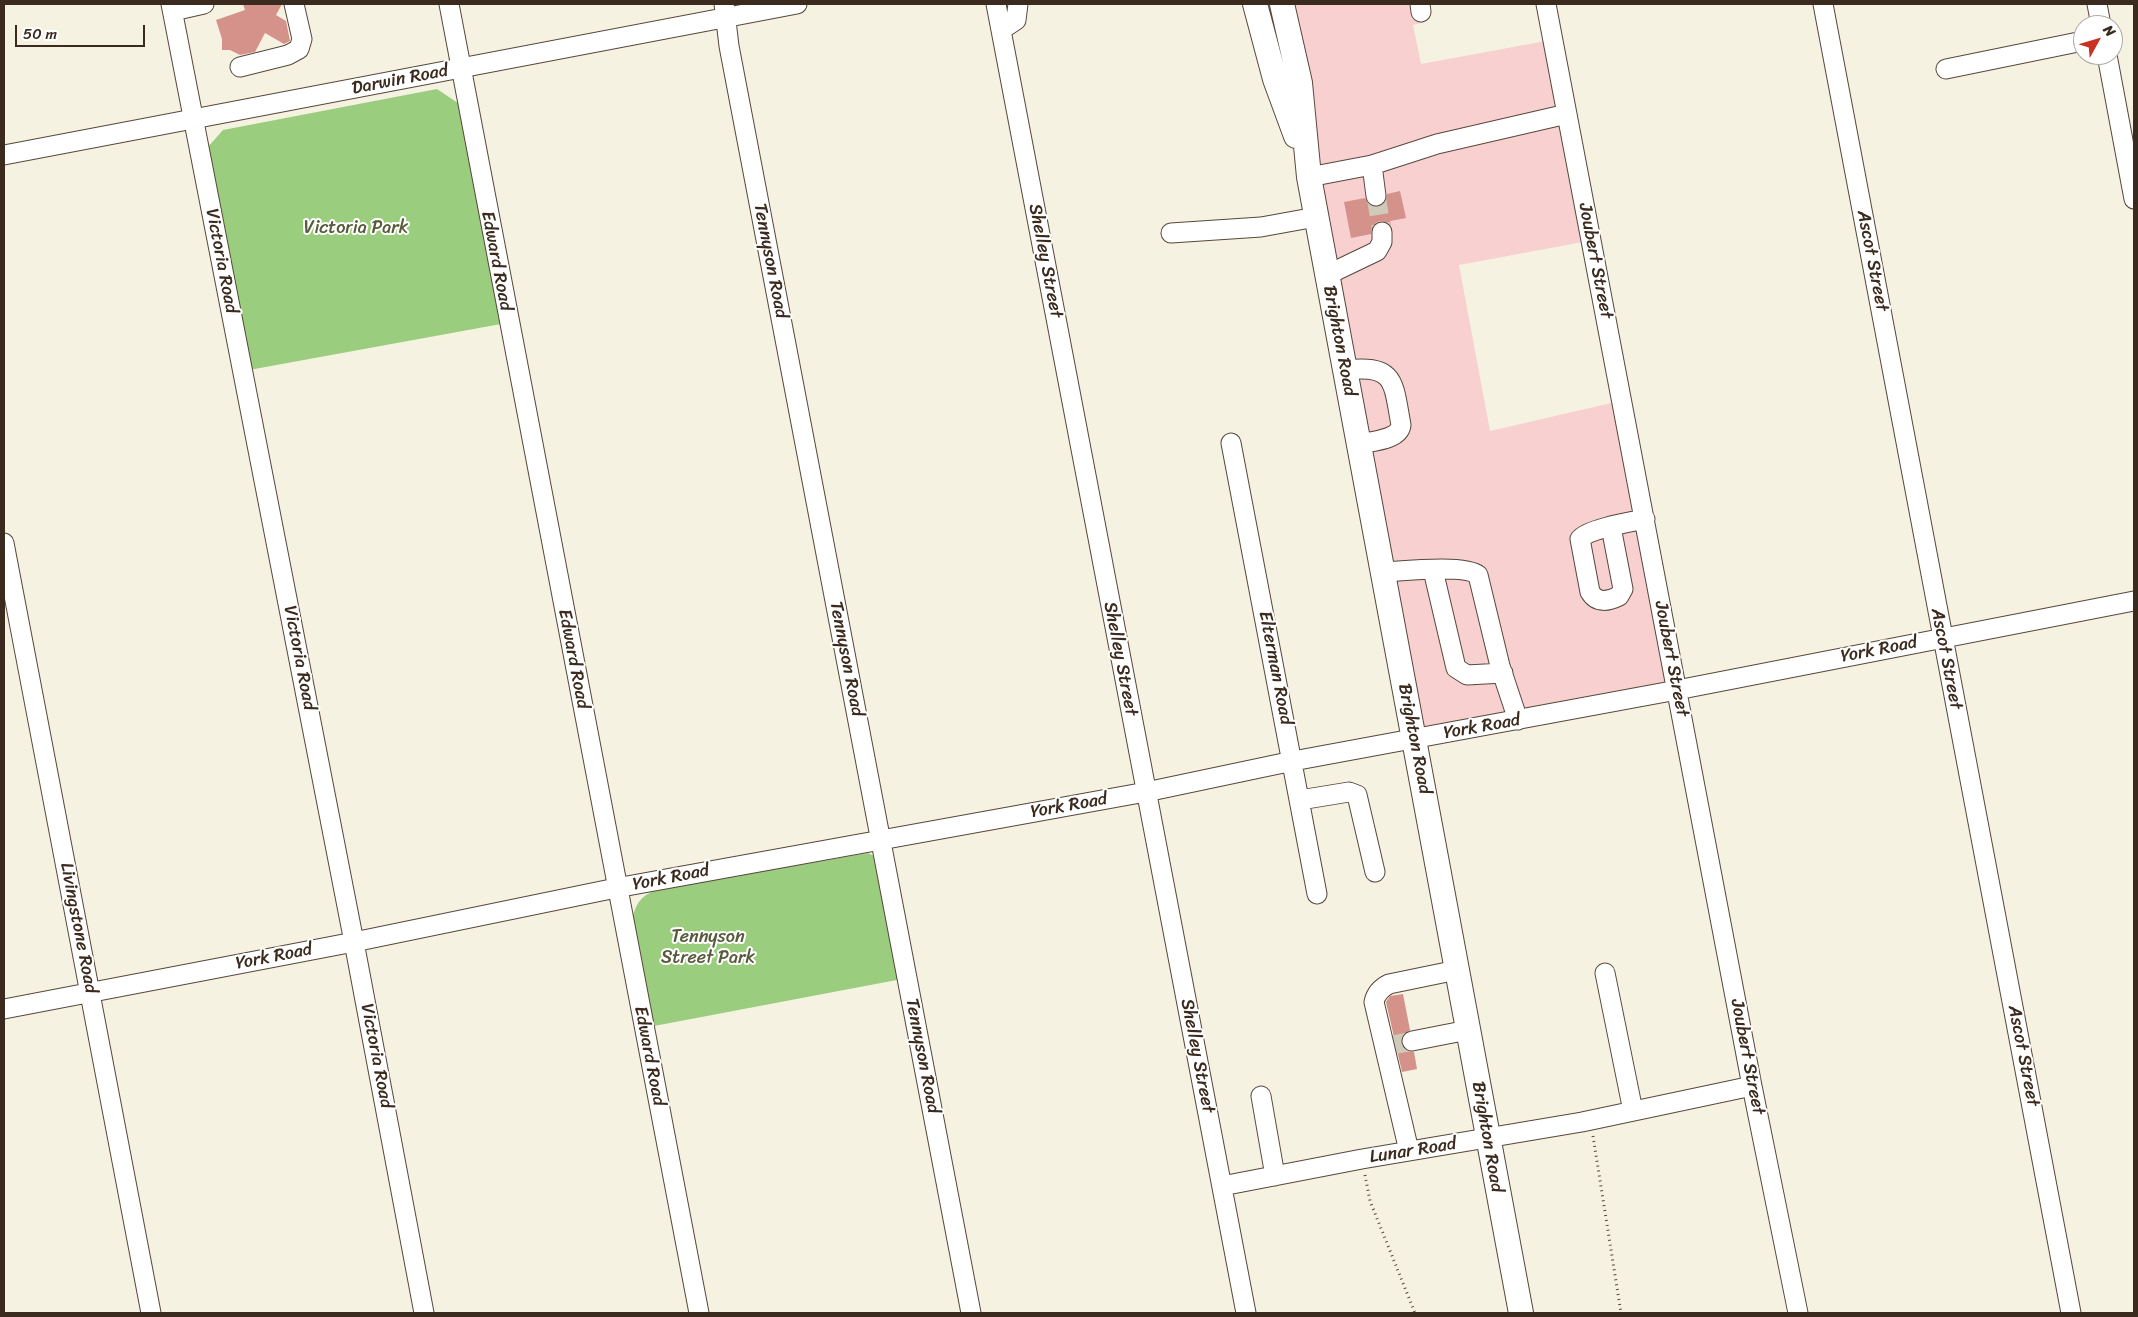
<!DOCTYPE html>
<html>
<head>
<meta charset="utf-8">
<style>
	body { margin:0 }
	#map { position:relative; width:2138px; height:1317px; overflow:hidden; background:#f5f2e2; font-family:Sriracha,sans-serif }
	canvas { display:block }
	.frame { position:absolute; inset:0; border:5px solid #3b2a1e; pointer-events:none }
	.north { position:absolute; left:2073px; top:15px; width:50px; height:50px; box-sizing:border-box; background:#fff; border:1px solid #b1aaa5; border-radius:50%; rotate:51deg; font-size:14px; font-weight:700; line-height:20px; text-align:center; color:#3b2a1e }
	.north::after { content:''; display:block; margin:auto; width:18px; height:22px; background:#c8321e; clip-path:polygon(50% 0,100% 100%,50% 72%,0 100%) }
	.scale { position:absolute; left:15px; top:25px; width:130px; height:22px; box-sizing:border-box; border:2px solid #3b2a1e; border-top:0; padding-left:6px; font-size:15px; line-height:18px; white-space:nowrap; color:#3b2a1e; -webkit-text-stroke:4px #fff; paint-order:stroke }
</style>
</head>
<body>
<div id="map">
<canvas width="2138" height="1317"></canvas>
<div class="frame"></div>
<div class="north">N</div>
<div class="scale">50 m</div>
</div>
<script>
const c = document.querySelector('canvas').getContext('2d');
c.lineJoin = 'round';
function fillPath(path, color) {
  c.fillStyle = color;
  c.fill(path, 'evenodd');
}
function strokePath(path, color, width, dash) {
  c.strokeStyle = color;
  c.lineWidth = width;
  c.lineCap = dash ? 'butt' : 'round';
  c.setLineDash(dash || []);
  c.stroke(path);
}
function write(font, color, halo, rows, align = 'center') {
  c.font = font + ' Sriracha,sans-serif';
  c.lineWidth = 4;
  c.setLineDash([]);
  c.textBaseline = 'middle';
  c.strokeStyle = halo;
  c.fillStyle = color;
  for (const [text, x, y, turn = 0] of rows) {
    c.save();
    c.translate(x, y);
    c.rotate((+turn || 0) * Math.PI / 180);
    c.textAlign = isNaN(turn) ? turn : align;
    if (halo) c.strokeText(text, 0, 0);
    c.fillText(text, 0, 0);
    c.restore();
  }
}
fillPath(new Path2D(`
	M1285,4H1422L1425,22L1413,25L1421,64L1551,40L1588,241L1459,265L1490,431L1620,401L1676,689L1415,737Z`), '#f7d0cf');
fillPath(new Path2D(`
	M437,89L458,103L501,324L249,370L207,148L223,130Z
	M868,853L878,858L902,979L654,1026L633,916C637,900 645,893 661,889Z`), '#9acd7e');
fillPath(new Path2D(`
	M243,4H282L276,15L286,21L290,41L284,44L265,33L255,52L240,55L230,50H222V39L216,20L245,10Z
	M1400,191L1406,218L1390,221L1391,225L1382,221L1377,222L1372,227L1371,234L1351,238L1344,202L1365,198L1371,206L1378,207L1386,201L1387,194Z
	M1403,994L1410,1030L1402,1037L1401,1044L1408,1051L1414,1052L1417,1069L1402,1072L1386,1002L1390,996Z`), '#d5928a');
strokePath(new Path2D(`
	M1376,196L1382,232
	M1389,1046L1412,1041`), '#d0cabb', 19, [19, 9]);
const minor = new Path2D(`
	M171,4L354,942L424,1313
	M449,4L699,1313
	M724,4L729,46L971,1313
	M996,4L1246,1313
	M1420,4L1421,12
	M1546,4L1752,1086L1798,1313
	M1823,4L2071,1313
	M2097,4L2101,25
	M173,11L204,4
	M1001,30L1016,20L1018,4
	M2107,55L2134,199
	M240,67L288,55L299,49L302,39L294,4
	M1946,69L2083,41
	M4,155L797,4
	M1372,165L1376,196
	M1309,177L1372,165L1437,144L1567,114
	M1171,233L1261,227L1316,217
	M1327,275L1377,251L1382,242V232
	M1345,370C1396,364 1393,382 1401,425C1399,440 1372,441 1359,444
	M1231,443L1317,894
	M1611,527L1623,589L1619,596C1609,601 1597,604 1590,592L1580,539C1588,529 1630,522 1645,519
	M4,543L151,1313
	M1433,570L1456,668L1467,675L1503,673
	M1383,572C1402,571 1465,564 1478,575L1500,666L1518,720
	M1300,800L1349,792L1357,795L1375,872
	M1605,973L1633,1111
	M4,1009L354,942L616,888L1146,792L1293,761L1677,690L2134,601
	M1412,1041L1468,1030
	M1261,1096L1275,1176
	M1409,1151L1374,1002C1376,993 1381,988 1389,984L1457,970
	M1222,1186L1362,1159L1582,1122L1752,1086`);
const major = new Path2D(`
	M1255,4L1275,79L1296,136
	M1282,4L1300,83L1309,177L1521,1313`);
strokePath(minor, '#57483b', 21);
strokePath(major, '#57483b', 26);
strokePath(new Path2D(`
	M1593,1136L1621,1313
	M1365,1175L1370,1201L1415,1313`), '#57483b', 3, [1, 4]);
strokePath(minor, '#fff', 19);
strokePath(major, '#fff', 24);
write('18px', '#3b2a1e', '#fff', [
	["Darwin Road",400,80,-11],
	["Victoria Road",221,261,79],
	["Edward Road",496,261,79],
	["Tennyson Road",770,261,79],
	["Shelley Street",1045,261,79],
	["Joubert Street",1595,261,79],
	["Ascot Street",1872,261,79],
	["Brighton Road",1339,341,79],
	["York Road",1879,650,-11],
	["Victoria Road",299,658,79],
	["Edward Road",573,659,79],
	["Tennyson Road",846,659,79],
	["Shelley Street",1120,659,79],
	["Joubert Street",1671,659,79],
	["Ascot Street",1946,659,79],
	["Elterman Road",1275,668,79],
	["York Road",1482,727,-10],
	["Brighton Road",1414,739,79],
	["York Road",1069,806,-10],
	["York Road",671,878,-11],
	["Livingstone Road",78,928,79],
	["York Road",274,957,-11],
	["Victoria Road",376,1056,79],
	["Edward Road",649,1056,79],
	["Tennyson Road",922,1056,79],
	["Shelley Street",1197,1056,79],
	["Ascot Street",2023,1056,79],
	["Joubert Street",1747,1057,79],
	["Brighton Road",1487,1137,80],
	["Lunar Road",1413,1151,-9]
]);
write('18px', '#585b3b', '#fff', [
	["Victoria Park",356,228],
	["Tennyson",708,937],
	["Street Park",708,958]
]);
</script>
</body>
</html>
